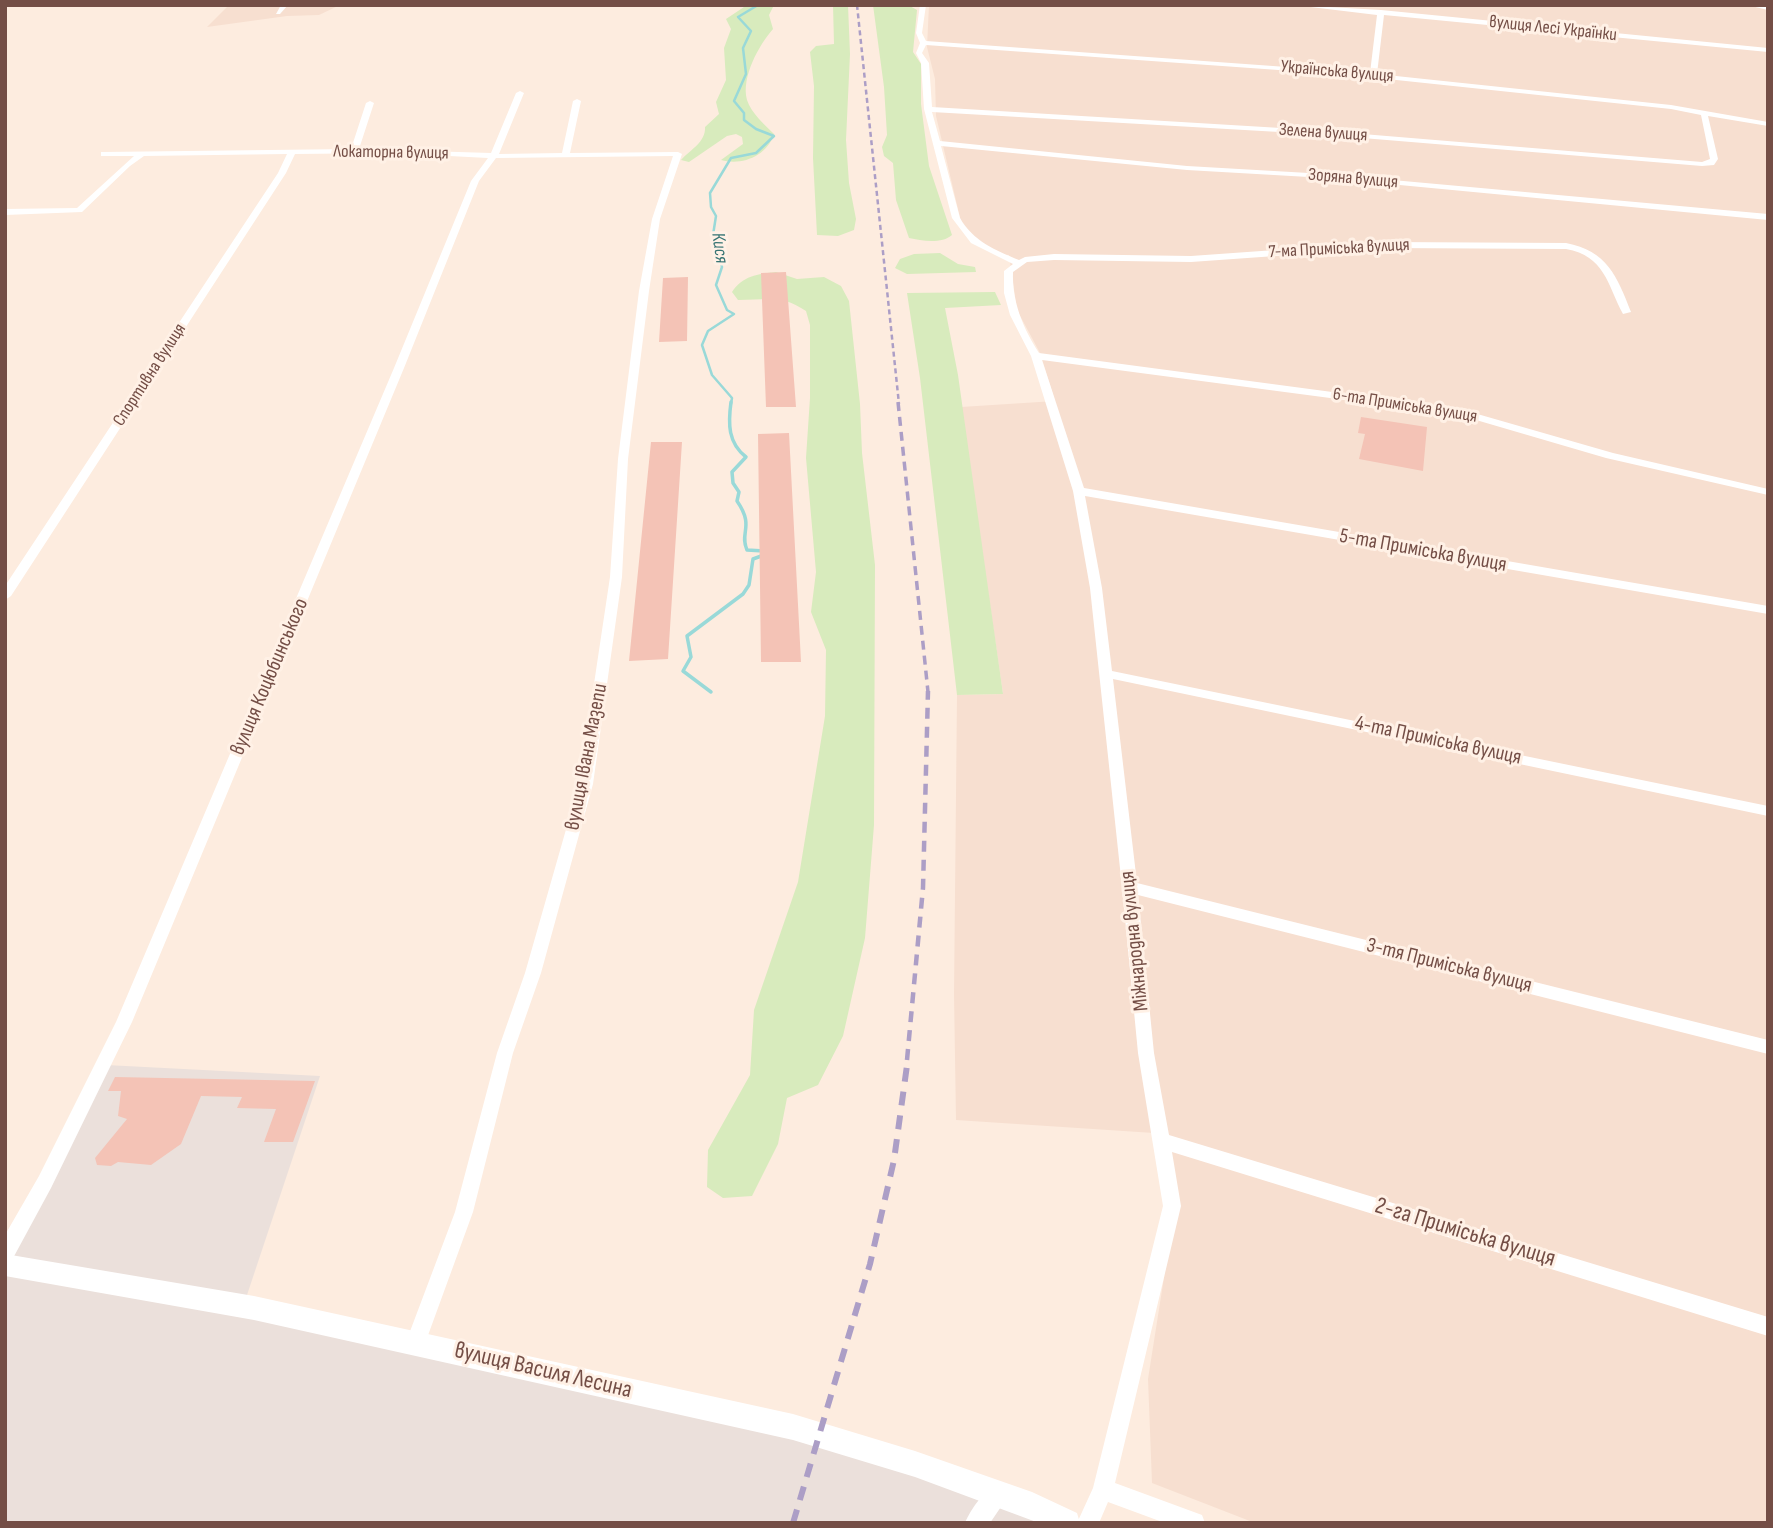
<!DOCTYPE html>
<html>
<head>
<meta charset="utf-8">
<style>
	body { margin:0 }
	#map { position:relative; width:1773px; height:1528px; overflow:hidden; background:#fdecdf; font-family:"Sofia Sans Condensed",sans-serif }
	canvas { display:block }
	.frame { position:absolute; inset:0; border:7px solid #744e46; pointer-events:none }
</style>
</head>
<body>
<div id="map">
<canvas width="1773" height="1528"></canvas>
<div class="frame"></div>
</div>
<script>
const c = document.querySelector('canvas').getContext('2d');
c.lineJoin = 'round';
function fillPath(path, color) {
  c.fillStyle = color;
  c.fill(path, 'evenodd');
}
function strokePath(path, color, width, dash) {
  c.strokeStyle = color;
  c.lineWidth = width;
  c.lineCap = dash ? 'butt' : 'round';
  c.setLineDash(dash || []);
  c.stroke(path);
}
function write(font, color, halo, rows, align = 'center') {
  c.font = font + ' "Sofia Sans Condensed",sans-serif';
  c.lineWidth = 6;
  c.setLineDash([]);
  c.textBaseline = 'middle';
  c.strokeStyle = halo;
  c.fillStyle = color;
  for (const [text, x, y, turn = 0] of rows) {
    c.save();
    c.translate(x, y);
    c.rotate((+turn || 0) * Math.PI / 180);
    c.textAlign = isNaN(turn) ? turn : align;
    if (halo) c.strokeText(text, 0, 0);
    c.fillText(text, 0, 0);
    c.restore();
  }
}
fillPath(new Path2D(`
	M229,5H340L319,15L287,16L207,27Z
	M929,5H1768V1523H1255L1152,1483L1148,1379L1174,1214L1169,1134L956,1120L954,994L957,695L1003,694L961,407L1055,401L1040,353L1017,310L1009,255L999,254L976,241L962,226L936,116L935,79L927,47Z`), '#f7dfd0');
fillPath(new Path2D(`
	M106,1065L320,1076L242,1310L810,1443L1063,1523H5V1264Z`), '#ebe0db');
fillPath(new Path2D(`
	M747,5H774L769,15L773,29C759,45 741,77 747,100C751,113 765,125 774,134C767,156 742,166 721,160L743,144L742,137L736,134L727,136L689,162L681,160C690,150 706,142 705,127L719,114L716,102L726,80L724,48L731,29L726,19Z
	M833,5H848L850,54L846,140L849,183L856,219L854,230L838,236L817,235L813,158L814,86L810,52L816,46L834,44Z
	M873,5H908L917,10L913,52L921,64V104L929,166L952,235C942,244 922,241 909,238L896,200L893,163L884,156L882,147L887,135L884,87Z
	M940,253L958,264L975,267L976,272L907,274L895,268L900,259L914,254Z
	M776,272L797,279L824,277L841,286L849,301L860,404L862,453L875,565L874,825L865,938L843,1036L818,1085L787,1098L778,1144L752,1196L723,1198L707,1187L708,1150L750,1075L754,1010L798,882L825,716L826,650L811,612L816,572L806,458L810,398V325L806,311C781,294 767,300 738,300L732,292C742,276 758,274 776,272Z
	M995,292L1001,305L945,308L958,375L1003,694L957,695L920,378L907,293Z`), '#d8ebbd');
strokePath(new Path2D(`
	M731,404L732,398L712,375L702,345L708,331L734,314L727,310L716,285L722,267L713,235L716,216L711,207L710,193L731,158L756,153L774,136L756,129L744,120V113L734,101L746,74L743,48L751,31L738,17L758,5`), '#99d9d8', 2.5);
strokePath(new Path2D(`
	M731,402C728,424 728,443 746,457L732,472L733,483L739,492L737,501C755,527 739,532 747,550L764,551
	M711,692L683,671L691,657L687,636L743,594L749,585L753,559L764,555`), '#99d9d8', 3.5);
fillPath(new Path2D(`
	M786,272L796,407H766L761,273Z
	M688,277L687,341L659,342L663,278Z
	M1361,417L1427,427L1423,471L1359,459L1365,434L1358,433Z
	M789,433L801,662H761L758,434Z
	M651,442H682L668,659L629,661Z
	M115,1077L315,1081L293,1142H264L276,1109L237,1108L242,1097L201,1096L181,1144L151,1165L118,1162L111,1166L97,1165L95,1158L127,1119L118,1116L121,1091H108Z`), '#f4c3b6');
fillPath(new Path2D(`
	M281,5H288L280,14H276Z
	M920,5H926L922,33L926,41L1370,73L1377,15L1294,5L1381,10L1768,48V52L1384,15L1377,74L1671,105L1768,122V126L1708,116L1718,159L1714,165L1702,166L1314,134L932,112L940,141L1187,166L1326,174L1768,214V220L1326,178L1187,170L941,146L960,218C973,241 995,250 1019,260L1025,257L1054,254L1191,256L1388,242L1566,243C1607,251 1617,276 1631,312L1623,314C1607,284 1605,256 1566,249L1388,248L1191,262L1054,260L1027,262L1013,272C1012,302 1023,328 1039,353L1460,409L1613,453L1768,489V495L1606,458L1459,415L1042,360L1084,488L1768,606V614L1085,496L1102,588L1112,671L1768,806V816L1113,679L1137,883L1768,1040V1054L1138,895L1154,1053L1169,1135L1768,1317V1336L1172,1152L1181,1206L1115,1483L1202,1515L1205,1523H1165L1108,1502L1099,1523H1077L1093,1488L1163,1206L1138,1053L1122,887L1090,588L1073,491L1031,356L1010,315L1004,293V271L1013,264L971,243L952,218L924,109L921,63L916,53L920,43L916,33ZM926,45L1349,75L1671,109L1701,115L1710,159L1702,162L1314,130L932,107L929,63L922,53Z
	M1747,5L1768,6V10Z
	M520,91L524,93L499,154L562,153L573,101L577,99L581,101L570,153L678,152L682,154L660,219L649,291L628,459L622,577L593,784L541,973L513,1053L473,1212L423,1349L416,1352L409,1349L406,1342L455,1212L497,1053L525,973L579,784L610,577L618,459L639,291L652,219L673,156L496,158L479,181L404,368L132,1022L51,1188L12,1260L5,1263V1235L39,1176L116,1022L394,368L471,181L488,158L391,153L295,154L286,173L11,596L5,600V586L278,173L287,154L144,156L130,166L82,212L5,215V209L77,208L134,156H101V152H104L351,149L366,103L370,101L374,103L359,149L491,153L516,93Z
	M998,1484L1006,1487L1009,1495L990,1523H965C971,1509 984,1490 998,1484Z`), '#fff');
fillPath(new Path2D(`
	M5,1254L254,1296L793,1414L915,1451L1032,1492L1077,1513L1080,1523H1039L915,1477L793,1440L254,1320L5,1276Z`), '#fff');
strokePath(new Path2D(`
	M857,5L899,404`), '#ac9ec6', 2.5, [5, 3.5]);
strokePath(new Path2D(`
	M898,402L928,692`), '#ac9ec6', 3.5, [9, 6]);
strokePath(new Path2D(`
	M907,1060L923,888L928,691`), '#ac9ec6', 4.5, [11, 8]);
strokePath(new Path2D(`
	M793,1523L870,1264L894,1160L908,1058`), '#ac9ec6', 6, [14, 10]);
write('18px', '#744e46', '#fff1e6', [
	["вулиця Лесі Українки",1553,29,6],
	["Українська вулиця",1337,72,5],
	["Зелена вулиця",1323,133,4],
	["Локаторна вулиця",391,153,1],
	["Зоряна вулиця",1353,179,5],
	["7-ма Приміська вулиця",1339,249,-3],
	["Спортивна вулиця",150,375,-57],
	["6-та Приміська вулиця",1405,406,9]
]);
write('italic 19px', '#377473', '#fff1e6', [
	["Кися",719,248,82]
]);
write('21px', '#744e46', '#fff1e6', [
	["5-та Приміська вулиця",1423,551,10],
	["вулиця Коцюбинського",270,677,-67],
	["4-та Приміська вулиця",1438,741,12],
	["вулиця Івана Мазепи",587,757,-79],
	["Міжнародна вулиця",1135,941,-96],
	["3-тя Приміська вулиця",1449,966,14]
]);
write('24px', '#744e46', '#fff1e6', [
	["2-га Приміська вулиця",1465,1233,17],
	["вулиця Василя Лесина",543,1371,13]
]);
</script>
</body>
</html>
